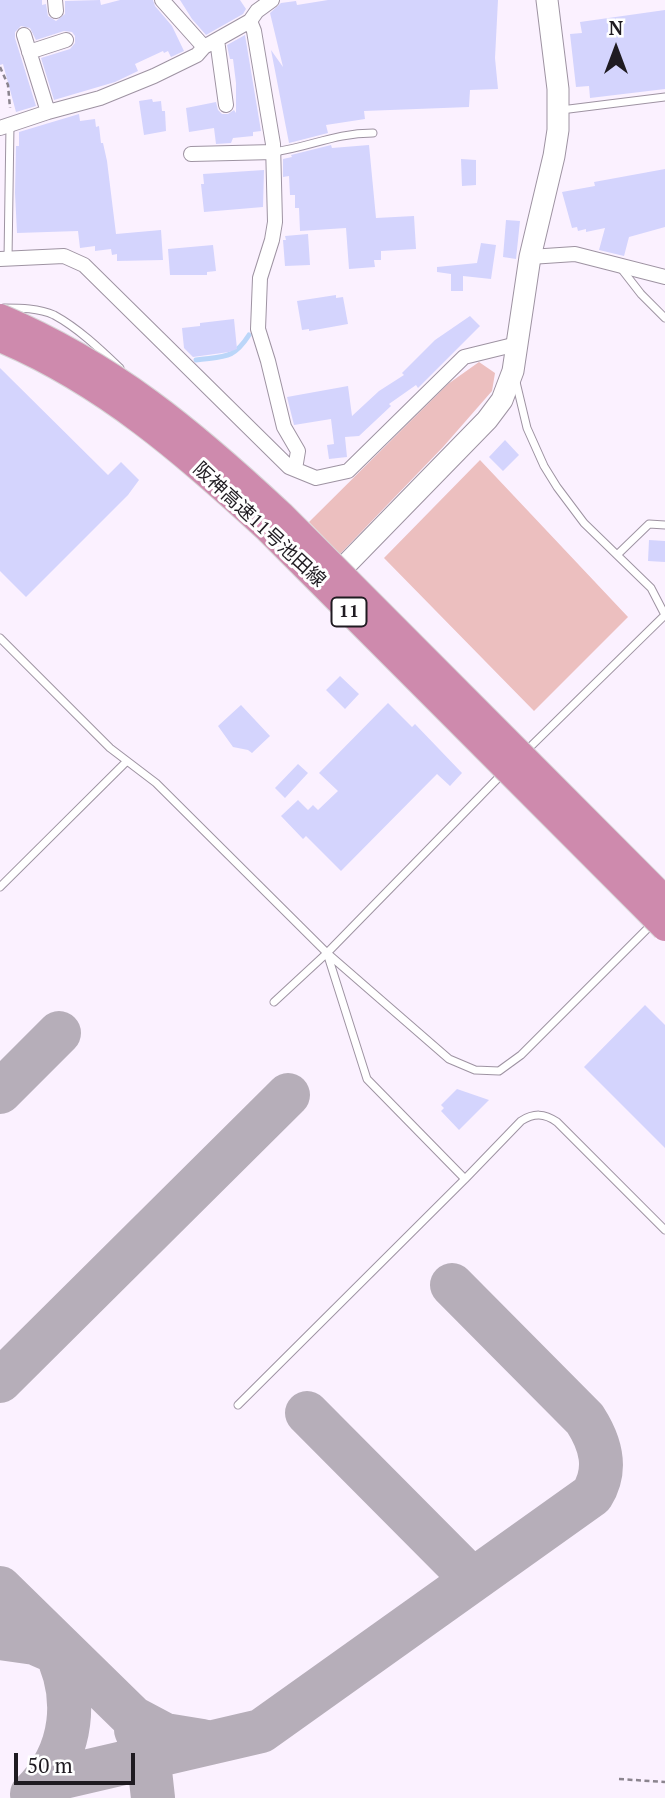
<!DOCTYPE html>
<html>
<head>
<meta charset="utf-8">
<style>
	body { margin:0 }
	#map { position:relative; width:665px; height:1798px; overflow:hidden; background:#fbf1ff; font-family:"PT Serif",serif }
	canvas { display:block }
	.north { position:absolute; left:581px; top:14px; width:70px; height:70px; -webkit-text-stroke:5px #fff; paint-order:stroke; rotate:0deg; font-size:19px; font-weight:700; line-height:28px; text-align:center; color:#1f1b21 }
	.north::after { content:''; display:block; margin:auto; width:24px; height:32px; background:#1f1b21; clip-path:polygon(50% 0,100% 100%,50% 72%,0 100%) }
	.scale { position:absolute; left:14px; top:1753px; width:121px; height:32px; box-sizing:border-box; border:4px solid #1f1b21; border-top:0; padding-left:9px; font-size:21px; line-height:24px; white-space:nowrap; color:#1f1b21; -webkit-text-stroke:5px #fff; paint-order:stroke }
</style>
</head>
<body>
<div id="map">
<canvas width="665" height="1798"></canvas>
<div class="north">N</div>
<div class="scale">50 m</div>
</div>
<script>
const c = document.querySelector('canvas').getContext('2d');
c.lineJoin = 'round';
function fillPath(path, color) {
  c.fillStyle = color;
  c.fill(path, 'evenodd');
}
function strokePath(path, color, width, dash) {
  c.strokeStyle = color;
  c.lineWidth = width;
  c.lineCap = dash ? 'butt' : 'round';
  c.setLineDash(dash || []);
  c.stroke(path);
}
function write(font, color, halo, rows, align = 'center') {
  c.font = font + ' "PT Serif","Noto Sans JP",serif';
  c.lineWidth = 6;
  c.setLineDash([]);
  c.textBaseline = 'middle';
  c.strokeStyle = halo;
  c.fillStyle = color;
  for (const [text, x, y, turn = 0] of rows) {
    c.save();
    c.translate(x, y);
    c.rotate((+turn || 0) * Math.PI / 180);
    c.textAlign = isNaN(turn) ? turn : align;
    if (halo) c.strokeText(text, 0, 0);
    c.fillText(text, 0, 0);
    c.restore();
  }
}
fillPath(new Path2D(`
	M479,362L495,373L492,391L443,447L340,554L309,522L448,384Z
	M480,460L628,617L534,711L384,558Z`), '#ecbfbf');
strokePath(new Path2D(`
	M196,360C224,356 233,360 249,335`), '#bbd6f9', 5);
strokePath(new Path2D(`
	M0,1092L59,1033
	M0,1381L288,1095
	M307,1413L473,1580
	M0,1588L133,1718L165,1735L202,1741
	M0,1638L35,1643L65,1656
	M136,1730L149,1762L153,1798
	M41,1785L55,1779L261,1731L592,1495C608,1469 601,1444 585,1419L452,1285
	M32,1794C74,1753 80,1695 52,1644`), '#b6aeb9', 44);
fillPath(new Path2D(`
	M0,0H42V5L46,4L48,16L56,21L65,14V1L100,0L101,5L120,0H153L155,6L172,26L184,51L171,57L168,51L164,53L163,51L135,64L138,71L115,82L54,100L41,58L70,49L75,43V36L72,32L64,31L36,40L30,28L21,26L15,32V38L36,106L16,112L3,64L0,65Z
	M180,0H240L246,9L243,14L206,35L192,19Z
	M328,0H498L495,58L498,89L470,90L469,107L364,111L365,119L326,125L328,133L289,143L271,50L283,67L270,13L281,3L296,1L297,5Z
	M665,10V89L590,98L589,86L576,87L570,34L582,33L580,22Z
	M245,35L261,131L253,132V136L233,138L231,143L216,144L214,128L189,132L186,108L216,102L218,110L222,114H228L234,110L236,113V83L233,59H230L229,55L227,45Z
	M152,99L153,102L161,101L162,111H165L166,131L144,135L139,101Z
	M79,114L80,121L95,119L96,127L99,126L101,143H103L107,161L116,234L161,230L163,260L117,261V254L112,255L111,249L95,251V246L80,248L78,231L17,233L15,193L16,146H19V132Z
	M331,145L332,148L369,145L376,218L414,216L416,249L381,251V260H374L375,267L349,269L346,228L300,231L299,208H295V195H290L289,176L283,177V159L292,157L291,155Z
	M461,159L476,160V185L462,186Z
	M665,169V227L629,237L624,256L599,250L605,228L586,232V229L578,231L577,227L572,228L562,192L595,186L594,182Z
	M264,170L263,207L204,212L201,184H204L203,174Z
	M506,220L520,221L516,259L503,257Z
	M308,234L310,265L285,266L283,240H286L285,236Z
	M481,243L496,245L491,279L463,276V291H451V274L437,272V267L477,263Z
	M213,245L216,271L207,272V275H170L168,249Z
	M336,295V298L343,297L348,324L309,331V329L302,330L297,301Z
	M470,316L480,326L418,388L416,385L389,404L391,406L359,436L345,437L347,457L329,459L327,445L334,444L331,419L294,425L287,397L348,386L352,416L379,391L404,375L402,373L435,340Z
	M234,319L237,349L229,352L193,357L184,348L182,328L200,326V323Z
	M0,368L108,475L121,462L139,480L128,495L26,597L0,571Z
	M505,440L519,455L503,471L489,457Z
	M649,540L665,541V562L648,561Z
	M340,676L359,694L345,709L326,690Z
	M388,703L412,727L415,724L462,773L450,786L437,774L341,871L306,836L303,839L281,816L298,800L308,810L313,805L318,810L338,791L319,773Z
	M241,705L270,736L252,753L248,750L233,747L218,726Z
	M298,764L308,773L285,798L275,788Z
	M645,1005L665,1025V1148L584,1067Z
	M457,1089L489,1100L459,1130L441,1111L444,1108L441,1105Z`), '#d4d4fd');
const lane = new Path2D(`
	M561,110L665,97
	M274,152C310,147 335,133 373,133
	M8,259L10,125
	M620,267L641,294L665,318
	M4,308C20,308 39,308 54,315C78,328 100,349 120,368
	M516,382L527,428L544,466L557,487L584,523L651,588L665,615
	M617,555L649,524L665,525
	M0,638L110,748L156,783L327,953L367,1079L465,1179L521,1121C534,1113 544,1113 557,1122L665,1230
	M525,752L665,615
	M0,887L127,761
	M327,953L449,1059L475,1070L499,1071L521,1055L652,924
	M274,1002L327,953L504,772
	M238,1405L465,1179`);
const street = new Path2D(`
	M55,0L56,11
	M162,0L204,47
	M250,21L254,31L273,144L275,222L272,240L260,278L258,329L268,361L284,427L298,451L295,469
	M24,35L48,112
	M217,40L226,105
	M29,52L66,40
	M0,128L48,112L100,98L154,76L197,55L204,47L250,21L257,11L272,0
	M191,154L274,152
	M530,257L575,254L665,277
	M0,259L64,256L84,265L289,467L316,478L348,471L464,357L517,344`);
const secondary = new Path2D(`
	M334,581L332,579L487,420L502,400L513,371L530,257L554,156L558,130V89L547,0`);
strokePath(lane, '#9e93a2', 9);
strokePath(street, '#9e93a2', 16);
strokePath(secondary, '#9e93a2', 23);
strokePath(new Path2D(`
	M0,67L8,85L10,108
	M619,1779L665,1782`), '#8b848e', 2.5, [5, 3.5]);
strokePath(lane, '#fff', 7);
strokePath(street, '#fff', 14);
strokePath(secondary, '#fff', 21);
const highwayBridge = new Path2D(`
	M0,317C113,365 192,431 281,514L665,899
	M0,339C103,382 187,455 268,530L665,928`);
strokePath(highwayBridge, '#d7d6d7', 28, []);
strokePath(highwayBridge, '#ce8aad', 26);
for (const [x, y, w] of [
	[349,612,35]
]) {
  const box = new Path2D();
  box.roundRect(x - w / 2, y - 14.5, w, 29, 5);
  c.fillStyle = '#fff';
  c.fill(box);
  strokePath(box, '#1f1b21', 2);
}
write('bold 18px', '#1f1b21', null, [
	["11",349,612]
]);
write('19px', '#1f1b21', '#fff', [
	["阪神高速11号池田線",259,525,43]
]);
</script>
</body>
</html>
